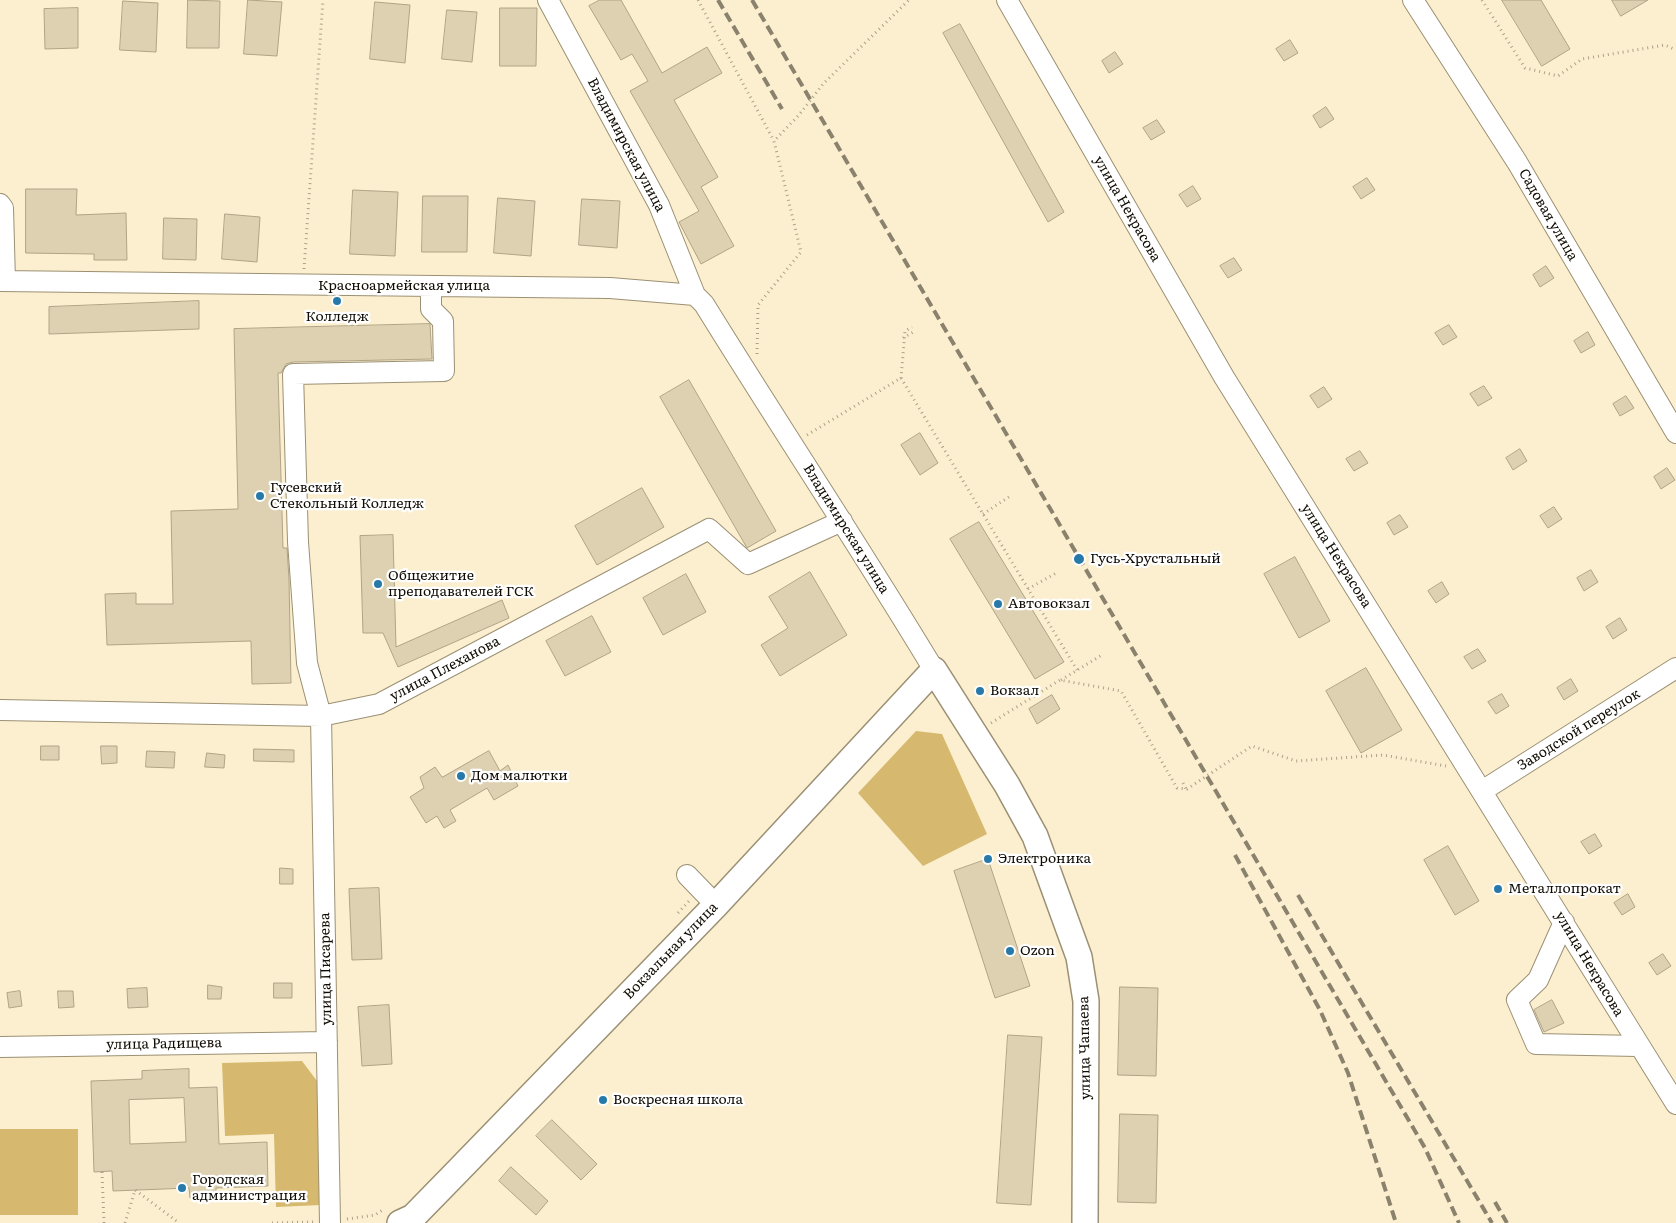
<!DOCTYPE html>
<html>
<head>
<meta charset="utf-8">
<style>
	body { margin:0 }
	canvas { display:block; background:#fbefcf }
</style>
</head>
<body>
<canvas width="1676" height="1223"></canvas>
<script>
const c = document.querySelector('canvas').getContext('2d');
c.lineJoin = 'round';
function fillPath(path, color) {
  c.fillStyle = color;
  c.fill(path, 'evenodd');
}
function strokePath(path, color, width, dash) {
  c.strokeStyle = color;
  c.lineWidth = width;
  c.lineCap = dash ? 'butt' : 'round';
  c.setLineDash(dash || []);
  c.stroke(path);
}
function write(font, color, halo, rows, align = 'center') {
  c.font = font + ' Literata,serif';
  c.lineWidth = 4.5;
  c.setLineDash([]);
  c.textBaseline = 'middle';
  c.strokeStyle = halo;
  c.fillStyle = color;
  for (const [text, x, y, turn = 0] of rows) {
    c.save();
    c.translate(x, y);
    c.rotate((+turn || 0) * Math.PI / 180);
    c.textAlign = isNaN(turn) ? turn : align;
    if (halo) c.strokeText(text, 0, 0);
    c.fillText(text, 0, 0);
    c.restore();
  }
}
fillPath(new Path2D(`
	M916,731L942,734L987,834L923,866L858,793Z
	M302,1061L317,1081L321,1205L276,1207L274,1134L225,1136L222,1063Z
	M0,1129H78V1215H0Z`), '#d6b96e');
const building = new Path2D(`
	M188,0L220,1L219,48H187Z
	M248,0L282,2L277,56L244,54Z
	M600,0H621L662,73L707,47L722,73L674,100L718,177L701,187L734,246L701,264L679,222L699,211L630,91L648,81L632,54L621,60L589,6Z
	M1502,0H1541L1570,49L1542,66Z
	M1612,0H1648L1621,16Z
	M123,1L158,3L156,52L120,50Z
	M375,2L410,5L405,63L370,59Z
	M78,8V48L45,49L44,9Z
	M500,8H537L536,66H500Z
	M447,10L477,12L472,62L442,59Z
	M960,24L1064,212L1048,222L943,33Z
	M1290,40L1298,53L1284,61L1276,49Z
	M1115,52L1123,64L1109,73L1102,61Z
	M1326,107L1334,119L1320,128L1313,116Z
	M1157,120L1165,132L1151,140L1143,128Z
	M1367,178L1375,190L1361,199L1353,187Z
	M1193,186L1201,199L1187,207L1179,195Z
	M26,189H77L76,215L126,213L127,260H94V254L26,253Z
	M353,190L398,192L395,256L350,254Z
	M423,196H468L467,252H422Z
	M498,198L535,201L531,256L494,253Z
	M582,199L620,201L617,248L579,245Z
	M225,214L260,217L257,262L222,259Z
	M164,218L197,219L196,260L163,259Z
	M1234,258L1242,270L1228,278L1220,266Z
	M1546,266L1554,278L1540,287L1533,275Z
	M199,301V329L49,334V307Z
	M430,324L432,359L293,362L286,364L281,373H278L283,548H287L289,579L291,683L252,684L251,641L107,645L105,594L136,593V604H173L171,511L238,509L234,329Z
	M1449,325L1457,337L1443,345L1435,333Z
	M1588,332L1595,345L1581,353L1574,341Z
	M689,380L776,531L747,548L660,397Z
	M1484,386L1492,398L1478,406L1470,394Z
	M1324,387L1332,399L1318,408L1310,396Z
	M1626,396L1634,408L1620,416L1613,404Z
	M920,433L938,463L920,475L901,445Z
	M1520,449L1527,461L1513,470L1506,458Z
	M1360,451L1368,463L1354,471L1346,459Z
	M1667,468L1675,480L1661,489L1654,477Z
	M642,488L664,527L597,565L575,526Z
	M1554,507L1562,519L1548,528L1540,516Z
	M1400,515L1408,527L1394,535L1387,523Z
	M979,522L1064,662L1035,679L950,539Z
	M393,535L396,647L502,600L509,618L398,667L383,633H363L360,536Z
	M1295,557L1330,621L1299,638L1264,574Z
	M1591,570L1598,582L1584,591L1577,578Z
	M810,572L847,635L780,676L761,645L788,628L769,597Z
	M686,574L706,612L663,635L643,598Z
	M1442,582L1449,594L1436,603L1428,591Z
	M592,616L611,652L565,676L546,641Z
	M1620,618L1627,630L1613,639L1606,627Z
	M1478,649L1486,661L1472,669L1464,657Z
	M1366,668L1402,730L1361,753L1326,691Z
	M1571,679L1578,691L1564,700L1557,688Z
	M1502,694L1509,706L1496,714L1488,702Z
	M1052,695L1060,709L1037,724L1029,709Z
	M41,746H59V760H41Z
	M101,746H117V763L102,764Z
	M254,749L294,750V762L254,761Z
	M147,751L175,752L174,768L146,767Z
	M489,751L500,771L508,765L518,786L494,800L487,788L450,810L456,821L444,828L437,816L426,823L410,797L424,788L420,777L435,767L442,777Z
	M207,753L225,755L224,768L205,767Z
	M1595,834L1602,846L1589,854L1581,842Z
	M1448,846L1479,901L1455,915L1424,860Z
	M988,859L1030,986L995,998L954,871Z
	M280,868L293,869V884H280Z
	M379,888L382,959L352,960L349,889Z
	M1628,894L1635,907L1622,915L1614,903Z
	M1663,954L1671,966L1657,975L1649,963Z
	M274,983H292V998H274Z
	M208,985L222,987L221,999H208Z
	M1120,987L1158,988L1156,1076L1118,1075Z
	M147,988L148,1007L128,1008L127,989Z
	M20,991L22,1006L9,1008L7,993Z
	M58,991H73L74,1007L59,1008Z
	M1552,1000L1564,1023L1544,1032L1534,1010Z
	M389,1005L392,1064L362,1066L358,1007Z
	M1008,1035L1042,1037L1031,1205L997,1203Z
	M189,1069V1088L217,1087L219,1144L267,1142L268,1186L216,1188V1197L190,1198L189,1188L113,1191L112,1171L94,1172L91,1081L142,1079V1071ZM184,1098L186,1142L130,1144L129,1100Z
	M1120,1114L1158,1115L1156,1203L1118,1202Z
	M552,1120L597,1164L581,1180L536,1136Z
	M511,1167L548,1201L536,1215L499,1181Z`);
fillPath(building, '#ddd1b2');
strokePath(building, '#afa486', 1);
const minor = new Path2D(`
	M548,0L659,205L695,295
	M1007,0L1224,377L1676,1104
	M1413,0L1517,162L1676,433
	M0,204L3,208L5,281
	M0,281L610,288L695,295L704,304C780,427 860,547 934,670
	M0,710L321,716L379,704L709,529L748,564L842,521
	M1482,791L1676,668
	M687,875L716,905
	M1564,922L1538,980L1517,1000L1536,1044L1638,1046
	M0,1047L327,1042
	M330,1223L321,716L307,663L298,542L293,374L444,371L443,321L431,309V286`);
const major = new Path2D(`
	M400,1223L413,1217L455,1174L716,905L934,670L1007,785L1035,836L1079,957L1086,1001L1085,1223`);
strokePath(minor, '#9b9073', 22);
strokePath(major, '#9b9073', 28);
strokePath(new Path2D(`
	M698,0L774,141
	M1482,0L1525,68L1558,76L1582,59L1665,45L1676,50
	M304,269L323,0
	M903,338L915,331
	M757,354L758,305L801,252L774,141L799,115L823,84L909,0
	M901,378L905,331L912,327
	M807,435L901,378L1077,670
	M983,514L1012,495
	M1028,589L1058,572
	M1061,680L1102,655
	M991,723L1060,680L1121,691L1177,788L1187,789L1252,746L1296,761L1383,755L1446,766
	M1183,783L1186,789
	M678,913L689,901
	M102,1172L104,1223
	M347,1219L375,1215L384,1209
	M125,1223L135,1190L179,1223
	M272,1223L313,1222`), '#aba28a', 3, [1, 4]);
strokePath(minor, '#fff', 20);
strokePath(major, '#fff', 25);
strokePath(new Path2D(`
	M718,0L782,109
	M752,0L1425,1148L1459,1223
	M1235,855L1320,1010L1348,1073L1396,1223
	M1298,895L1492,1223
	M1495,1202L1507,1223`), '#8a826d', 4, [10, 5]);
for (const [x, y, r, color] of [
	[337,301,5,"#2679a9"],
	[260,496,5,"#2679a9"],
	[1079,559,6,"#2679a9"],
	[378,584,5,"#2679a9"],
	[998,604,5,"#2679a9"],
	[980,691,5,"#2679a9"],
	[461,776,5,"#2679a9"],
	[988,859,5,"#2679a9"],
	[1498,889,5,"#2679a9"],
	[1010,951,5,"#2679a9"],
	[603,1100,5,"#2679a9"],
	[182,1188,5,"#2679a9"]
]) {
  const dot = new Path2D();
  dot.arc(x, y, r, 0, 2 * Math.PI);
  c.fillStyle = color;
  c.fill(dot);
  strokePath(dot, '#fff', 2);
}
write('14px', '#100c03', '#fff', [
	["Владимирская улица",626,145,62],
	["улица Некрасова",1127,209,60],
	["Садовая улица",1548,215,60],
	["Красноармейская улица",404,286],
	["Владимирская улица",846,529,58],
	["улица Некрасова",1336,556,58],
	["улица Плеханова",445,669,-28],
	["Заводской переулок",1579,730,-32],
	["Вокзальная улица",671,951,-46],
	["улица Некрасова",1589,964,59],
	["улица Писарева",326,969,-91],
	["улица Радищева",164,1044,-1],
	["улица Чапаева",1085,1048,-91]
]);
write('14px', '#100c03', '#fff', [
	["Колледж",337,317,"center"],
	["Гусевский",270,488],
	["Стекольный Колледж",270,504],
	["Гусь-Хрустальный",1090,559],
	["Общежитие",388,576],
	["преподавателей ГСК",388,592],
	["Автовокзал",1008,604],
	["Вокзал",990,691],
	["Дом малютки",471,776],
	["Электроника",998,859],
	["Металлопрокат",1508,889],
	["Ozon",1020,951],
	["Воскресная школа",613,1100],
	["Городская",192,1180],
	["администрация",192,1196]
], 'left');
</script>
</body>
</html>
